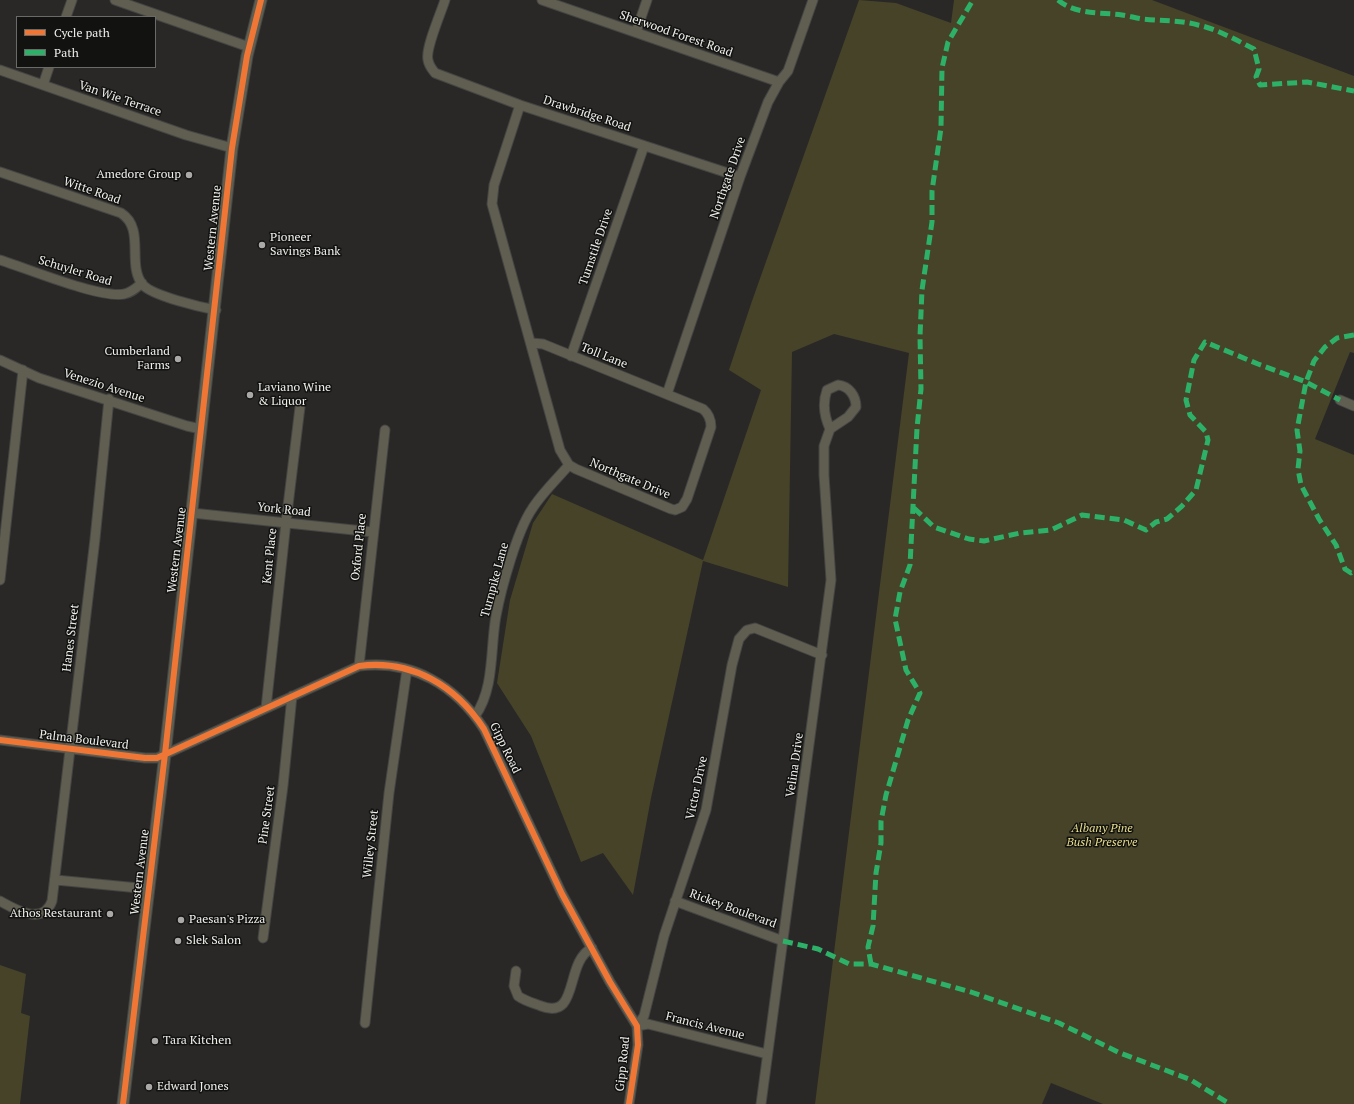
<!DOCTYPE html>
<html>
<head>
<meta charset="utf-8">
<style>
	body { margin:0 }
	#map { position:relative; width:1354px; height:1104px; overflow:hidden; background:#292826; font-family:"PT Serif",serif }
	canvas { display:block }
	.legend { position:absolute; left:16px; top:16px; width:140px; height:52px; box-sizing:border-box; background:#121210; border:1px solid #6a6a68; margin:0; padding:5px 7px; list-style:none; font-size:12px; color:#efefec }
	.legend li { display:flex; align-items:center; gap:8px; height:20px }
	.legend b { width:20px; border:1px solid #6a6a68 }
</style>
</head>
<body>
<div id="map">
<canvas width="1354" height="1104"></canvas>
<ul class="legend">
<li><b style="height:5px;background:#f07635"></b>Cycle path</li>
<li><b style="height:5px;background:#2db169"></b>Path</li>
</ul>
</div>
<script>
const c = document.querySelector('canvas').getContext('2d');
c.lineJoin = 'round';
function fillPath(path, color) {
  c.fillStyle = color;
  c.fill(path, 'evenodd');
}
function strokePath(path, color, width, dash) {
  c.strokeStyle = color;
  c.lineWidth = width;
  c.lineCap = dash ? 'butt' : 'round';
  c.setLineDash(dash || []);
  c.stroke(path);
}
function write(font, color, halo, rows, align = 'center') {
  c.font = font + ' "PT Serif",serif';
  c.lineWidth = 3;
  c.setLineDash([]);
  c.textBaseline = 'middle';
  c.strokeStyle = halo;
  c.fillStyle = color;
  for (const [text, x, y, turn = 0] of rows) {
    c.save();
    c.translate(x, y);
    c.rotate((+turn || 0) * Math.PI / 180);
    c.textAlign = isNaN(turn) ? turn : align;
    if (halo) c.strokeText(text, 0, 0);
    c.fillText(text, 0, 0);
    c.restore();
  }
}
fillPath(new Path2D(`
	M859,0L896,3L951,23L954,0H1152L1354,76V353L1350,352L1315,439L1354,455V1104H1103L1051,1083L1042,1104H815L909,353L834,334L792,352L788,587L703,561L651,798L633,895L603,853L581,862L531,736L497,683L510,600L533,523L552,494L703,560L761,390L729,370L752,301Z
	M0,965L26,974L21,1013L30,1016L20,1104H0Z`), '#464329');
const minor = new Path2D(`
	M115,0L249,47
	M445,0C441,13 425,49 428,60C429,66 432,69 435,73L520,105L740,177
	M542,0L779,82
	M66,17L72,0
	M636,32L647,0
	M0,70L186,135L232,148
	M43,85L49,67
	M520,105L494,185L492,204L560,450L569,465L576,469L671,509L675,510L682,507L687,499L711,427C711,419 709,414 703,409L543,344L532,343
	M0,172L121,213C146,229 126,265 143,285C153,296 200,307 216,310
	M0,260C26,268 101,299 124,294C131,293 136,288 142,283
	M571,356L644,146
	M0,360L39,378L187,426L201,429
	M838,385C849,386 856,396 856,407L848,417L830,429C824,416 822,404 827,390Z
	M667,394L740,177L768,102L779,82L788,71L813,0
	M1340,400L1354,406
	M192,513L373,532
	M0,580L23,370
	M359,666L385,430
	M266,708L286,522L300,407
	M475,716C495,688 490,648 496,616C501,589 517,531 532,509C542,493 557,479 569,465
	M0,740L145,758H157L359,666C412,659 456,686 484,729L562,894L610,982L637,1026L638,1045L629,1104
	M56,880L149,889
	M0,901C16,910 43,926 52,901L95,539L109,399
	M675,901L783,941
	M263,938L283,786L292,696
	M516,971L514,986L518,996C525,1001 533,1003 541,1006C580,1021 564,962 592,948
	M365,1023L389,793L407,669
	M637,1026L644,1016L664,936L706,810L732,665L739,639L747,630L755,628L822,655
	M637,1026L648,1024L767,1054
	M761,1104L831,580L824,475V446L830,429`);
const major = new Path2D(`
	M123,1104L165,754L232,148L247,56L261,0`);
strokePath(minor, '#444443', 11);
strokePath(major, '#444443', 13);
strokePath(minor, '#605e51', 9);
strokePath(major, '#605e50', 11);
strokePath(new Path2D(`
	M1058,0C1076,15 1100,12 1122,15C1129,16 1136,18 1143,19C1162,21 1180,20 1198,25C1217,29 1236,40 1254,49L1259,69L1256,77L1260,85L1307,82L1354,91
	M1354,335L1337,338L1325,347L1314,361L1306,382L1297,430L1300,451L1298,469L1301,485L1319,519L1336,545L1345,569L1351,573L1354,571
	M914,508L934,527L969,539L984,541L1020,533L1051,530L1082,515L1124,520L1146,530L1156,522L1167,519L1182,506L1196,490L1208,440L1206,432L1190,415L1186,400L1194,360L1205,342L1258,364L1306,382L1340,400
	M783,941L818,949L849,964H871L971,992L1059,1023L1120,1053L1189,1079L1230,1104
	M871,964L868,947L873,926L876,873L881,843V821L886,795L908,720L920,693L906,670L895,619L900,592L910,565L917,428L921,389L920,336L922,290L932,222V191L941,128L942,68L948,42L973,0`), '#2db169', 5, [10, 5]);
strokePath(new Path2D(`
	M0,740L145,758H157L359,666C412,659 456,686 484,729L562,894L610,982L637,1026L638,1045L629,1104
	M123,1104L165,754L232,148L247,56L261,0`), '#f07635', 6);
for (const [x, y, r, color] of [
	[189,175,4,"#aaa9a7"],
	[262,245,4,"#aaa9a7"],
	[178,359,4,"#aaa9a7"],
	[250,395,4,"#aaa9a7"],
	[110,914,4,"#aaa9a7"],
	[181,920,4,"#aaa9a7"],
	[178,941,4,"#aaa9a7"],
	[155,1041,4,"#aaa9a7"],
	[149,1087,4,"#aaa9a7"]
]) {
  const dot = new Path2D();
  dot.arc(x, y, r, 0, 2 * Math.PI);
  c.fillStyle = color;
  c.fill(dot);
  strokePath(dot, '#121210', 1.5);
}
write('12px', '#efefec', '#121210', [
	["Sherwood Forest Road",676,34,19],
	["Van Wie Terrace",120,99,19],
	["Drawbridge Road",587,114,18],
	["Northgate Drive",728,178,-71],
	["Witte Road",92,191,19],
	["Western Avenue",213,228,-84],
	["Turnstile Drive",596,247,-71],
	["Schuyler Road",75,271,17],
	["Toll Lane",604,356,22],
	["Venezio Avenue",104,386,18],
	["Northgate Drive",630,479,23],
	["York Road",284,510,6],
	["Oxford Place",359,547,-84],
	["Western Avenue",177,550,-83],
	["Kent Place",270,556,-84],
	["Turnpike Lane",495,580,-75],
	["Hanes Street",71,638,-83],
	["Palma Boulevard",84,740,7],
	["Gipp Road",505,748,64],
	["Velina Drive",795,765,-82],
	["Victor Drive",697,788,-78],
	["Pine Street",267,815,-82],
	["Willey Street",371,844,-84],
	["Western Avenue",140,872,-83],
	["Rickey Boulevard",733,909,20],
	["Francis Avenue",705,1026,14],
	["Gipp Road",623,1064,-84]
]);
write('12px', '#efefec', '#121210', [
	["Amedore Group",181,175,"right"],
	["Pioneer",270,238],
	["Savings Bank",270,252],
	["Cumberland",170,352,"right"],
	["Farms",170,366,"right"],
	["Laviano Wine",258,388],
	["& Liquor",258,402],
	["Athos Restaurant",102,914,"right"],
	["Paesan's Pizza",189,920],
	["Slek Salon",186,941],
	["Tara Kitchen",163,1041],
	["Edward Jones",157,1087]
], 'left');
write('italic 12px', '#e8de8b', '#121210', [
	["Albany Pine",1102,829],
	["Bush Preserve",1102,843]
]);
</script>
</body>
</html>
